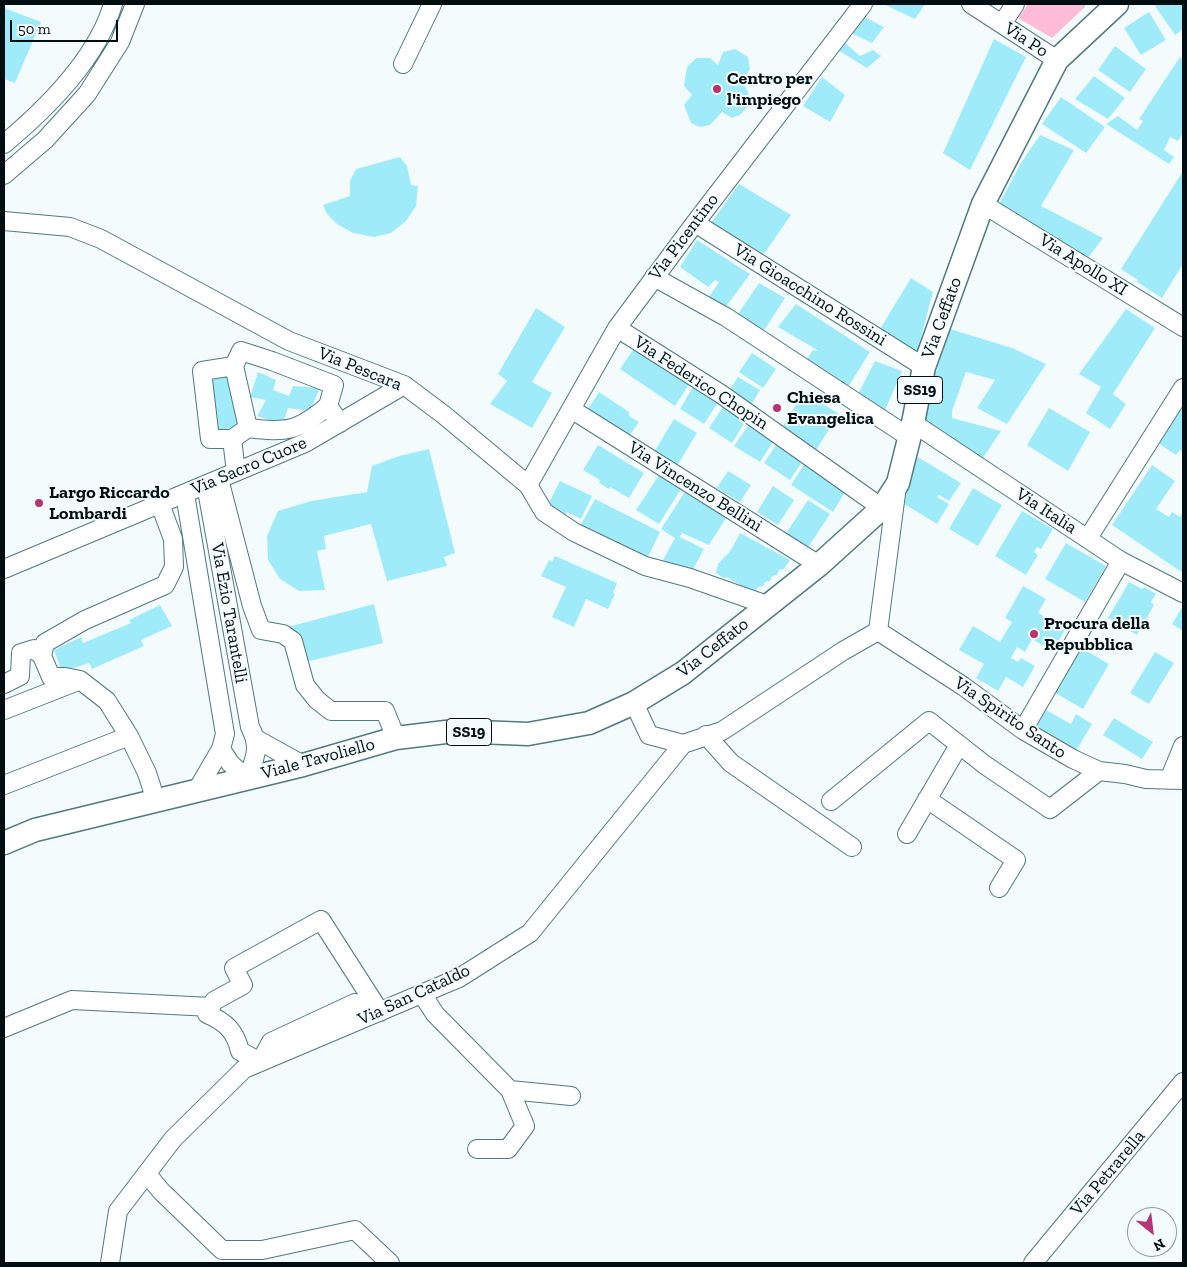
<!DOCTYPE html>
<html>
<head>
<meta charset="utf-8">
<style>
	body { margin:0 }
	#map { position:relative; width:1187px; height:1267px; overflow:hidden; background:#f3fbfd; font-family:"Zilla Slab",serif }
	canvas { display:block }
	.frame { position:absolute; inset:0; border:5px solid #010e11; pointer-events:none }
	.north { position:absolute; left:1127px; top:1207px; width:50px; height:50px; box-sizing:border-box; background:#f3fbfd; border:1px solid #929c9f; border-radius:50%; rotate:151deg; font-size:14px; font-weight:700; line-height:20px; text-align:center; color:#010e11 }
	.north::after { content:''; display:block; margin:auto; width:18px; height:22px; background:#b83276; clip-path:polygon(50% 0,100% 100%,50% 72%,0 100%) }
	.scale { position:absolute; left:10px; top:20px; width:108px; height:22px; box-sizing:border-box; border:2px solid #010e11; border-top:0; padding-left:6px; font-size:15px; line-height:18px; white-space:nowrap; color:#010e11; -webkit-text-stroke:4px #f3fbfd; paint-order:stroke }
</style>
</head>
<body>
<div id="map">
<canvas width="1187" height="1267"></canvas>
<div class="frame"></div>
<div class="north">N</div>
<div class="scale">50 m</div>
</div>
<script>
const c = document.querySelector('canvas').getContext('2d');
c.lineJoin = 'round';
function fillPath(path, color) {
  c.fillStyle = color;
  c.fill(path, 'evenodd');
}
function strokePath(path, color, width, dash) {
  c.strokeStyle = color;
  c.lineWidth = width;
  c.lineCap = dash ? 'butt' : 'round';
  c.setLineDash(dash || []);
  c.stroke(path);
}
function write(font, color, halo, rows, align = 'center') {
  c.font = font + ' "Zilla Slab",serif';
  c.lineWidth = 4;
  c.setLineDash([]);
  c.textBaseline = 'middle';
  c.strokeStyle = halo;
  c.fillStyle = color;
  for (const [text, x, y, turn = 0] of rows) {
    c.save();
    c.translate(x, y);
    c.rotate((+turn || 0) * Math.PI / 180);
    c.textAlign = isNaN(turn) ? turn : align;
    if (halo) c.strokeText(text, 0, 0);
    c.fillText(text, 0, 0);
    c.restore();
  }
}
fillPath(new Path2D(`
	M1028,4H1083L1086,6L1052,38L1018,18Z`), '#febcd6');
fillPath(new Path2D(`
	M883,4H925L915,19Z
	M1158,4H1183V29L1175,35L1155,6Z
	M4,8L41,22L15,83L4,79Z
	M1149,12L1166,40L1141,55L1124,28Z
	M859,14L884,27L872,43L851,33L844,42L860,56L873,50L881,56L867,68L833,47Z
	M994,39L1026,57L970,170L943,153Z
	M1115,46L1146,69L1130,92L1098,70Z
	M735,49L748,57L750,69L742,81L748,92L750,104L740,115L732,118L722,112L710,125L700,127L691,123L684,105L692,95L684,86L687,67L696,58H710L718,65L723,52Z
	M1180,57L1183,60V133L1178,141L1170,137L1164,150L1174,157L1169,164L1106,124L1118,116L1137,130L1143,121L1139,119Z
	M1094,76L1125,98L1108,119L1075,99Z
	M822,77L845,95L830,122L803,106Z
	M1061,97L1105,127L1086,153L1042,124Z
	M1040,135L1074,150L1041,206L1103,238L1084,263L996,210L1021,163Z
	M400,157L407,166L411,185L418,186L416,206L406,221L391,233L374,237L353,233L337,224L327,214L323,205L350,196V181L356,169Z
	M1183,171V264L1162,298L1137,282L1138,280L1121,269Z
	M739,184L791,215L764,254L711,223Z
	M697,240L750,274L722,312L705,303L719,282L715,280L708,287L680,267Z
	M911,278L933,292L916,356L880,329Z
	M759,283L785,298L760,337L734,320Z
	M796,304L870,352L845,392L803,365L813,350L819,351L778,327Z
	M536,308L565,327L532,382L552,393L532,428L490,404L507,381L498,374Z
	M1126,309L1155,328L1113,394L1126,404L1110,429L1086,413L1101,387L1079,374Z
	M950,329L1012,348L1046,364L1007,424L977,408L995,380L966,372L952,411V418L1001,431L981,461L919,423Z
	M635,347L690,383L675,406L620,369Z
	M752,353L776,369L763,388L739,372Z
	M875,361L902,371L883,415L856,398Z
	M258,372L276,380L273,390L289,396L293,386L320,388L310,411L288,408L283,424L257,416L266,400L250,397Z
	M233,375L238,426L210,433L207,377Z
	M738,377L760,390L749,409L726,395Z
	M694,385L719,401L704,424L680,409Z
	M599,392L629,412V416L639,422L630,435L620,429L618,433L588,409Z
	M804,392L839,414L814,453L779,432Z
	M724,405L747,419L732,443L709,428Z
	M1183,405V453L1180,450L1176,455L1158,443Z
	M1049,408L1090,432L1068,471L1027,445Z
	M674,419L697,433L674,471L651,457Z
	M750,423L775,439L760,462L734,446Z
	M780,439L806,456L790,480L764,463Z
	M598,445L644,473L629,498L610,487L609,489L599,483L600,480L583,470Z
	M429,449L455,553L444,557L447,566L387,581L371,524L324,536L326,549L317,551L325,590L299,591L280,579L268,560L267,536L278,511L311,501L367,492L372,466L399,456Z
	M916,456L961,483L949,501L939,495L937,497L949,504L937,524L901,502Z
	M807,460L848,487L833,512L791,485Z
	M1152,465L1175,481L1156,509L1169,517L1172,512L1180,517L1183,512V573L1112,525Z
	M728,471L751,485L740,502L717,488Z
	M659,475L681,489L659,524L636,510Z
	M560,481L592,496L581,519L567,512L564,520L545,511Z
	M773,486L794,500L778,525L757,512Z
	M973,488L1002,505L978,546L949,529Z
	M686,490L728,515L709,545L682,533L680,537L704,549L690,575L663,560L675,538L661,529Z
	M595,499L660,532L645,563L580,526Z
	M808,500L830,514L807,549L785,535Z
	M1022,511L1053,529L1041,549L1037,547L1034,552L1038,555L1026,575L995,556Z
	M740,533L790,560L784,569L779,570L777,575L772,576L770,581L765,582L763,586L758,587L755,593L726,577L725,579L716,573L718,564L731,550Z
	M1066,543L1106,566L1085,602L1045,579Z
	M555,556L617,583L613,593L615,594L608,609L586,599L574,627L552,617L566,587L541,576L549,560L552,562Z
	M1129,582L1142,589L1144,587L1156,594L1151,602L1154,605L1137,635L1108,618Z
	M1023,586L1046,599L1038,613L1066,628L1053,651L1032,639L1025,652L1017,647L1011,658L1018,662L1021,658L1035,666L1023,687L1006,677L998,691L976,678L984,664L959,650L973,626L1000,642L1012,622L1005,618Z
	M374,604L383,643L302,663L288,627Z
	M160,605L172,626L141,640L144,646L92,669L89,663L62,672L54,650L81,637L83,643L131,623L129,620Z
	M1183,606V631L1172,624Z
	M1078,646L1109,664L1083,709L1052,691Z
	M1155,652L1174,663L1149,704L1130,693Z
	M1046,710L1071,724L1076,714L1092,724L1076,751L1036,728Z
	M1114,718L1153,742L1142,759L1103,735Z`), '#a0ebfa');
const minor = new Path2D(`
	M971,4L1057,60
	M1002,24L1015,4
	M403,64L432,4
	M4,144C47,108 97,59 113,4
	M4,175L45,140L87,94L120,42L135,4
	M983,204L1183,327
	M4,221L70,227L101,239L289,341L404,385L444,415L528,485L544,512L574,532L645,566L690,578L767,605
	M695,223L924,367
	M654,277L726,317L909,437
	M617,328L721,394L882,508
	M234,366L248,428
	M328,406C298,431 287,433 248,428L232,439H210L202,371L234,366L241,351L272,361L334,385L328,406L340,423
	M571,409L819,565
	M913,423L1121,561L1183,593
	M232,439L236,472
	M219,479L252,606L261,630L283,634L293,641L305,685L317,700L331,711H385L396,738
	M206,485L250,727C261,748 255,758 247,779L230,763L221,749
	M528,485L617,328L695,223L863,4
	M185,494L225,734L221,749L197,790
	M1088,538L1183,388
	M4,569L305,443L404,385
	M878,631L963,686L1023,730L1073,759L1099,771L1125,774L1146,779L1183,780
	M4,684L20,676L21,653L34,649L42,656
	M634,703L649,735L683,744
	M4,710L78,681
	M1023,730L1121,561
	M706,735L731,763L852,847
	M256,739L303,765
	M683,744L722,731L843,651L878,631L897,486
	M1169,780L1183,746
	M4,785L129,736
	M927,799L1016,860L999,888
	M156,801L147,773L129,736L107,701L80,680L65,677H51L42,656L45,643L85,620L165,585L174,567L173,539L160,504
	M831,801L929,721L985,765L1050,809L1099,771
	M907,834L959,745
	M321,920L380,1012L355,1003L271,1042L260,1062L240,1051C235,1031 226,1022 207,1014L214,1001L243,985L234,968Z
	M422,994L435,1014L510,1090L525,1126L508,1149H477
	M4,1028L72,1000L211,1007
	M510,1090L571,1096
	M147,1174L161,1191L222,1250H262L355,1230L390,1263
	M110,1263L118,1211L173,1139L244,1069L459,978L530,933L683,744
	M1033,1263L1183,1082`);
const major = new Path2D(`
	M4,843L35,830L303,765L396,738L454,731L528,734L589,723L634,703L683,673L819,565L882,508L898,483L913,423L924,367L983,204L1057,60L1117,4`);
strokePath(minor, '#517981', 20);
strokePath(major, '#517981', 25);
strokePath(minor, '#fff', 18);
strokePath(major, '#fff', 22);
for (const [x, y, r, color] of [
	[717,89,5,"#b83276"],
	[777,408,5,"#b83276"],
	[39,503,5,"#b83276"],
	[1034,634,5,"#b83276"]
]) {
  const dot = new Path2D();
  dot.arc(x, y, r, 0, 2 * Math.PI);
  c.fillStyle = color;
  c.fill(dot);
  strokePath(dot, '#f3fbfd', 2);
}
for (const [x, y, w] of [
	[920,390,45],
	[469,732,45]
]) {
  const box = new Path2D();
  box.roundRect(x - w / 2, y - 13.5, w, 27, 4);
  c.fillStyle = '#f3fbfd';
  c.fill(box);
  strokePath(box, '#010e11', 1);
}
write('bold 16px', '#010e11', null, [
	["SS19",920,390],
	["SS19",469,732]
]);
write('18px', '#010e11', '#f3fbfd', [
	["Via Po",1026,40,33],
	["Via Picentino",684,237,-53],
	["Via Apollo XI",1083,265,32],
	["Via Gioacchino Rossini",810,295,32],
	["Via Ceffato",942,318,-70],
	["Via Pescara",360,369,22],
	["Via Federico Chopin",701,383,33],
	["Via Sacro Cuore",249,466,-23],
	["Via Vincenzo Bellini",695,487,32],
	["Via Italia",1046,511,33],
	["Via Ezio Tarantelli",229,613,80],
	["Via Ceffato",713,648,-38],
	["Via Spirito Santo",1010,718,34],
	["Viale Tavoliello",318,759,-15],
	["Via San Cataldo",414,995,-25],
	["Via Petrarella",1108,1173,-50]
]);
write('bold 18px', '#010e11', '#f3fbfd', [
	["Centro per",727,79],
	["l'impiego",727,100],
	["Chiesa",787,398],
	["Evangelica",787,419],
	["Largo Riccardo",49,493],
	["Lombardi",49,514],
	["Procura della",1044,624],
	["Repubblica",1044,645]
], 'left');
</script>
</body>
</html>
